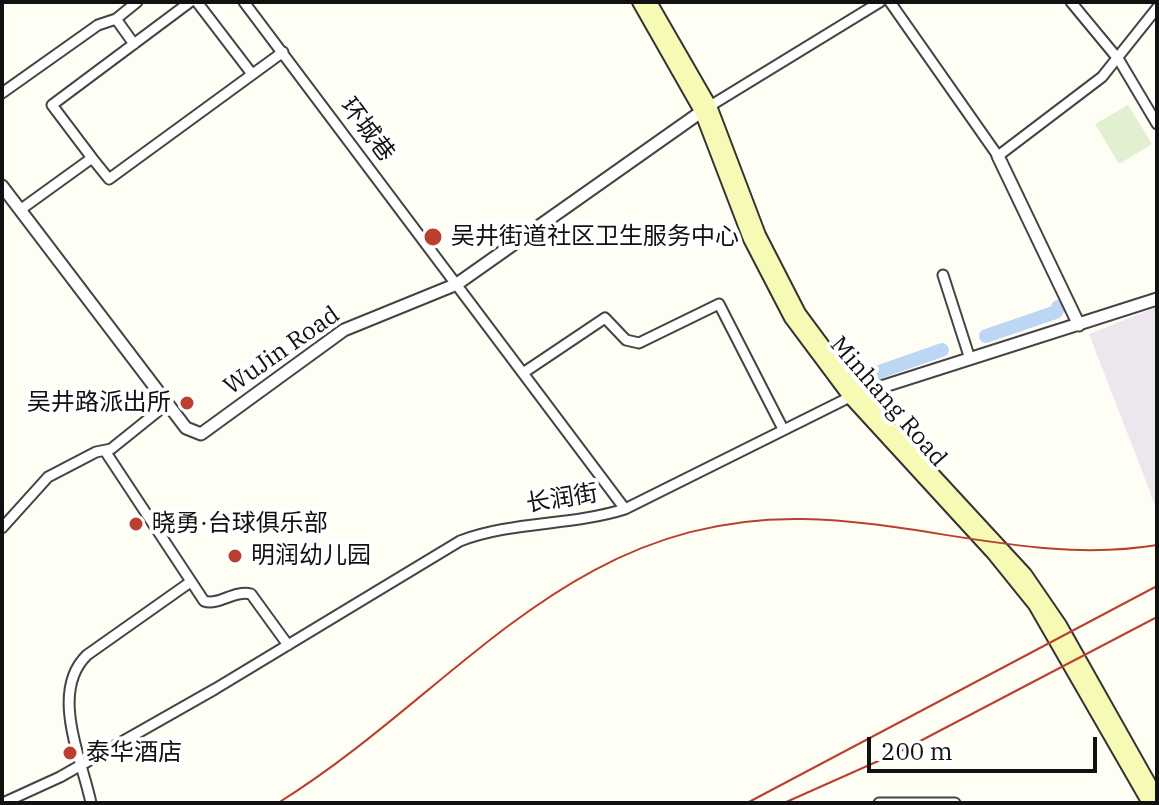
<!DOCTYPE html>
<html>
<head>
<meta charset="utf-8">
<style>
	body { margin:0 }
	#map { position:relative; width:1159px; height:805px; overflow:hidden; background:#fefef5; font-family:"IBM Plex Serif",serif }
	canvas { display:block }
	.frame { position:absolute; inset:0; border:4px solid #111; pointer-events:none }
	.scale { position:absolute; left:867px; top:737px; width:230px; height:36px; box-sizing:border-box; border:4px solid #111; border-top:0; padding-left:10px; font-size:24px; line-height:28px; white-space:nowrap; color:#111; -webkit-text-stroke:6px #fff; paint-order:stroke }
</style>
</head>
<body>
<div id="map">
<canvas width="1159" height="805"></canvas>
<div class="frame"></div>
<div class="scale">200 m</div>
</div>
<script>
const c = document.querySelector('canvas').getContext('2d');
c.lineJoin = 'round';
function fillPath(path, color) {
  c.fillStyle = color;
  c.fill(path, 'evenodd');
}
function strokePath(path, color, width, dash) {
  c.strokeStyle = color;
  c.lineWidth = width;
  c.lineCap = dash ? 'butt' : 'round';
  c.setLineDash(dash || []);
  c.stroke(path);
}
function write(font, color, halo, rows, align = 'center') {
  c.font = font + ' "IBM Plex Serif","Noto Sans SC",serif';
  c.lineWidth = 8;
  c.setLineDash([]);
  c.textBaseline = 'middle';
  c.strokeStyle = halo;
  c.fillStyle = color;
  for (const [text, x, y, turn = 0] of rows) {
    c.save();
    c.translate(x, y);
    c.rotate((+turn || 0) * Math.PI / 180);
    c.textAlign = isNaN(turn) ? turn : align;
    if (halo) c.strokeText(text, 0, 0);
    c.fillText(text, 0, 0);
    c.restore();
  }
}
fillPath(new Path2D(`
	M1157,307V510L1089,334Z`), '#eee6ee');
fillPath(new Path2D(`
	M1128,105L1152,144L1119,164L1095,124Z`), '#e0f0d1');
strokePath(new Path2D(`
	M986,336L1056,312L1058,307
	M876,373L942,350`), '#bcd6f3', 14);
const minor = new Path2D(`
	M197,2L252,74
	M244,2L625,509
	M890,2L998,156L1102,77L1157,8
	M1071,2L1119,60L1157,124
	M116,19L134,44
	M2,93L98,25L116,19L137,2
	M710,106L880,2
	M92,158L52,105L190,2
	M20,210L92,158L109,179L283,52
	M943,275L970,359
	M523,373L605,318L626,340L639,343L719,304L783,429
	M105,451L204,601C219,606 233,590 251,594L288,645
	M2,528L48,477L96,452L111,449L167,404
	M3,803L60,777L215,689L460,541C512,521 571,526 625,509L850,397
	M91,803C82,759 49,692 87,655L189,583
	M879,803H955`);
const tertiary = new Path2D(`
	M998,156L1079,325
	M2,186L186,428L201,434L344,330L457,284L708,107
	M853,396L1157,299`);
const secondary = new Path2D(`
	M639,2L701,111L750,239L791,318L850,397L993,553L1035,605L1149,803
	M650,2L710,106L759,235L799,313L859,394L1025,574L1060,625L1157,797`);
strokePath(minor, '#444', 13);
strokePath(tertiary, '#444', 15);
strokePath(secondary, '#333', 16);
strokePath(minor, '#fff', 9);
strokePath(tertiary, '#fff', 11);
strokePath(secondary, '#f7fab4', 12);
strokePath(new Path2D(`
	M278,803C457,692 567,515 803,519C922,521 1038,565 1157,545
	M747,803L1157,586
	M784,803L903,750L1157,617`), '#ba3f30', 2);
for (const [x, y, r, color] of [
	[433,237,10,"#ba3f30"],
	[187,403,8,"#ba3f30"],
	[136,524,8,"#ba3f30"],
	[235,556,8,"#ba3f30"],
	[70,753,8,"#ba3f30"]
]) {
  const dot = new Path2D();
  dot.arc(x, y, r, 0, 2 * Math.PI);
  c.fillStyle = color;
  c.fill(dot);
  strokePath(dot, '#fff', 3);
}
write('24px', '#111', '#fff', [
	["环城巷",367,130,53],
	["WuJin Road",282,351,-35],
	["Minhang Road",888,402,49],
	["长润街",562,499,-9]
]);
write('24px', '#111', '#fff', [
	["吴井街道社区卫生服务中心",451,237],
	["吴井路派出所",171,403,"right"],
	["晓勇·台球俱乐部",152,524],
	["明润幼儿园",251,556],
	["泰华酒店",86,753]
], 'left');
</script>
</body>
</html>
